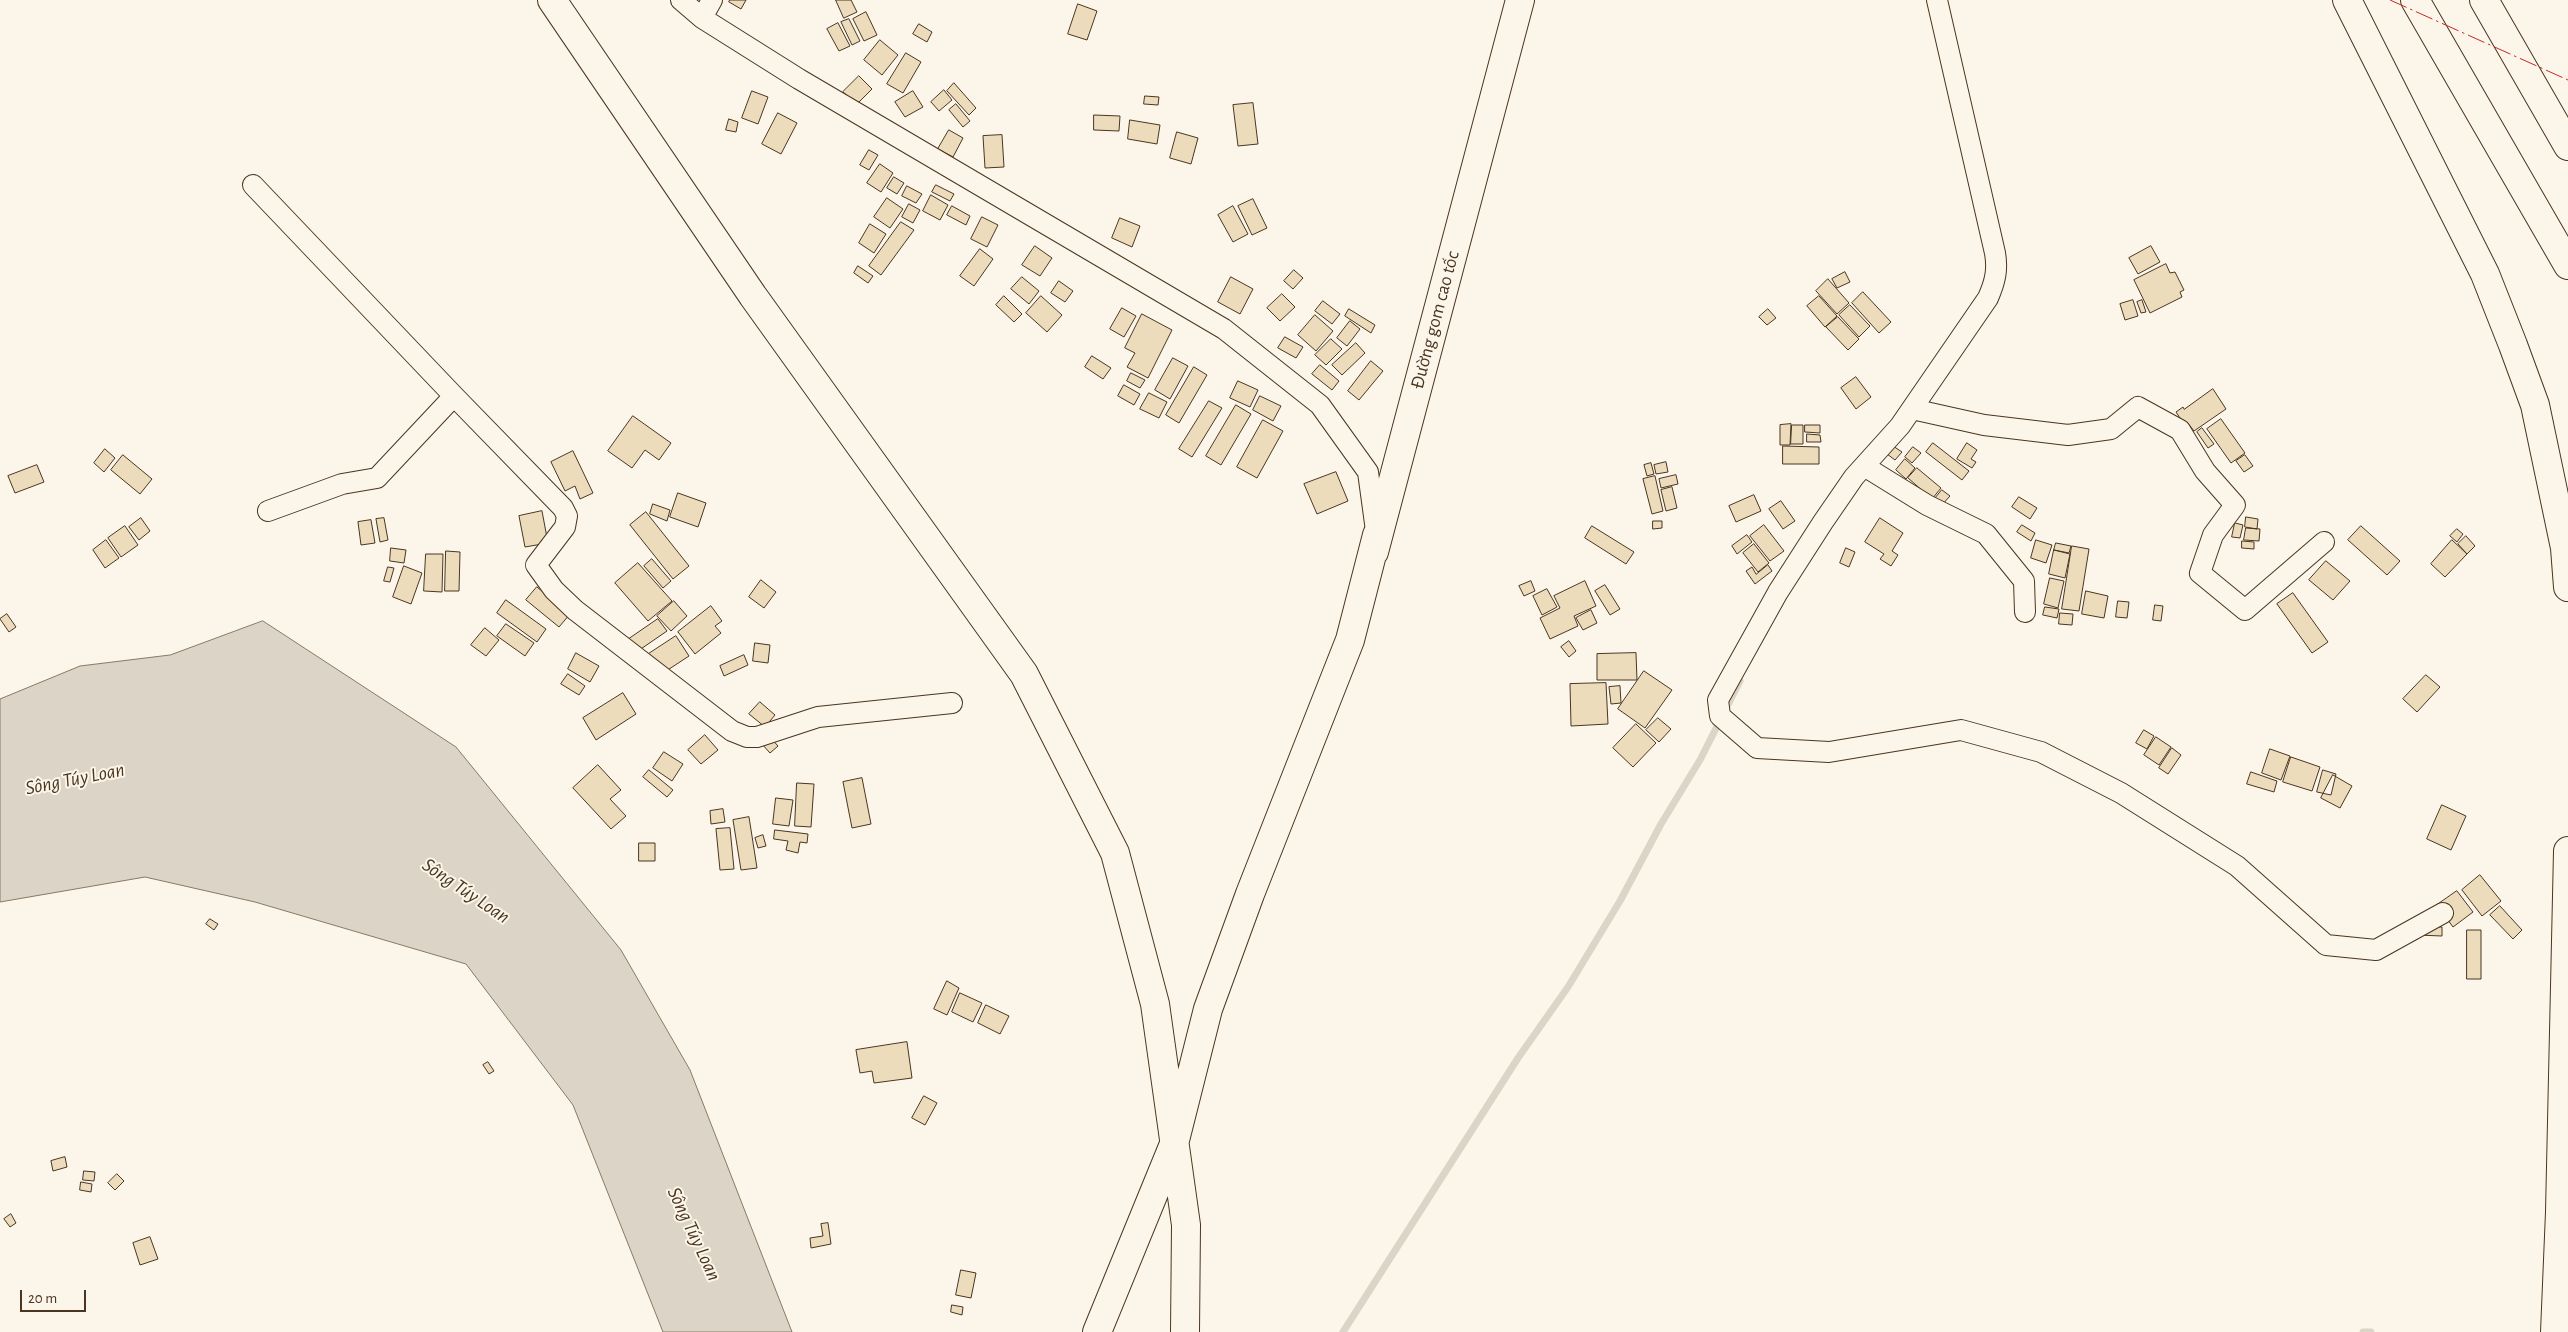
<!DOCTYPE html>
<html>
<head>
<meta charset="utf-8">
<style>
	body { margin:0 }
	#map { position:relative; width:2568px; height:1332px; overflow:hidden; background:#fbf6e9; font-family:"Alegreya Sans",sans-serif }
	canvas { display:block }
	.scale { position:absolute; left:20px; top:1290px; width:66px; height:22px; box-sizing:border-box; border:2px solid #4a3520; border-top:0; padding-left:6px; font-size:15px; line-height:18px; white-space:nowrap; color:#4a3520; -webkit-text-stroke:4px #fbf6e9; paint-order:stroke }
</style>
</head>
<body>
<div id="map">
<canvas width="2568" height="1332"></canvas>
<div class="scale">20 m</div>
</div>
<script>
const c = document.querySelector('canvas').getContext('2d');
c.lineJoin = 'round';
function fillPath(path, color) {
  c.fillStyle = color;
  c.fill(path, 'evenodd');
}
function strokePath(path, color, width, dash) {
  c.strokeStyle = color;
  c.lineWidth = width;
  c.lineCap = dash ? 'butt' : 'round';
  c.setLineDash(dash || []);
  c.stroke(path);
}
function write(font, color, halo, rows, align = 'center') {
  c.font = font + ' "Alegreya Sans",sans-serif';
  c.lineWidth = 4;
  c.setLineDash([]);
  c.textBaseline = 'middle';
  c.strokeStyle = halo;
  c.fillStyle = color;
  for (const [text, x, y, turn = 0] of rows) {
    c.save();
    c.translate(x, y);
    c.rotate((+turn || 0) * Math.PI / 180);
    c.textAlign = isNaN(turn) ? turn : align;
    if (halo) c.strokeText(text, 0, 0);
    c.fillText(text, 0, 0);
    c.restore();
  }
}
const water = new Path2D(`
	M263,621L456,747L621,950L690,1070L792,1332H663L573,1105L466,964L255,902L145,877L0,902V699L80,666L170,655Z`);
fillPath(water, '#dcd4c6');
strokePath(water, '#887966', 1);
strokePath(new Path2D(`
	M1343,1332L1518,1058L1568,987L1620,901L1661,824L1700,760L1740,681
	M2363,1332H2371`), '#dcd4c6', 7);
const building = new Path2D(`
	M730,0H746L741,9L729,2Z
	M836,0H851L857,12L844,18Z
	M1078,4L1097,11L1087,40L1068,34Z
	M866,12L877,35L864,41L853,19Z
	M849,19L860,41L852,45L841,22Z
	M838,23L850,46L839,51L827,29Z
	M919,24L932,32L927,42L913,34Z
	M880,40L898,55L882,75L864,60Z
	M906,53L921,62L903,93L887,84Z
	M859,76L872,89L857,104L843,92Z
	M954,83L976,108L969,115L947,91Z
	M944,90L952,100L939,111L931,102Z
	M752,91L768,97L758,124L742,118Z
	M913,91L923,107L905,117L895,102Z
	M1145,96L1159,97L1158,105L1144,104Z
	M1253,103L1258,144L1238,146L1233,105Z
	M956,104L970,121L963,127L949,110Z
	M778,113L797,123L781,154L762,144Z
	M1094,115L1120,116L1119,131L1094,130Z
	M729,119L738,122L736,132L726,130Z
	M1130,120L1160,125L1157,144L1128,139Z
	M949,130L963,138L953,157L938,149Z
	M1177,132L1198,138L1191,164L1170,158Z
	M1002,135L1004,167L985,168L983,136Z
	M869,150L878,155L869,170L860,165Z
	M880,164L893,173L881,192L867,183Z
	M894,177L904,183L897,194L887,188Z
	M936,185L954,194L950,201L932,192Z
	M907,186L922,194L916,203L902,196Z
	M931,195L948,205L940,220L923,211Z
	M887,198L903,209L890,228L874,217Z
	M1253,199L1267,228L1252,235L1238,206Z
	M909,204L920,210L913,223L902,217Z
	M952,206L970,216L966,225L947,215Z
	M1233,206L1248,234L1233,242L1218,215Z
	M982,217L998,225L987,247L971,239Z
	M1120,218L1140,226L1132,247L1112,238Z
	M901,222L914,230L881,275L869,266Z
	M870,224L886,234L874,253L859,243Z
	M1035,246L1052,258L1040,276L1022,265Z
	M2151,246L2160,262L2138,274L2129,258Z
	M980,249L993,259L974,286L960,276Z
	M2166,264L2170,273L2175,272L2184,290L2180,292L2182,297L2150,313L2134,280Z
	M858,266L873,276L868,283L854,273Z
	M1294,270L1303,278L1293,289L1284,281Z
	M1845,272L1850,282L1837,288L1832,279Z
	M1022,277L1039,291L1029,304L1011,289Z
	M1231,277L1253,289L1240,314L1218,302Z
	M1828,279L1849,303L1837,314L1816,291Z
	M1059,281L1073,291L1065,302L1051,293Z
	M1863,292L1891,322L1879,333L1852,303Z
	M1282,294L1295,307L1280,321L1267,308Z
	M1004,296L1022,314L1014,322L996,305Z
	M1041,296L1062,315L1047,332L1026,313Z
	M1819,296L1837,316L1825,327L1807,306Z
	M2133,300L2138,316L2125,320L2120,304Z
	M2142,300L2146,312L2141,313L2137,302Z
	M1323,301L1340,314L1332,324L1315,311Z
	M1850,305L1870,326L1859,337L1839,315Z
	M1122,308L1136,316L1124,337L1110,329Z
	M1349,309L1375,325L1371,333L1345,316Z
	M1768,309L1776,318L1767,325L1759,317Z
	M1142,314L1172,330L1148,378L1127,367L1135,353L1125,348Z
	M1315,315L1333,331L1316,351L1298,335Z
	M1838,317L1859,339L1848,350L1826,327Z
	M1350,321L1360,329L1347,346L1337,338Z
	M1285,337L1303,347L1296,358L1278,348Z
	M1331,339L1342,349L1326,365L1315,355Z
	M1356,343L1365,353L1342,375L1332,365Z
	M1092,356L1111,368L1103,379L1085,367Z
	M1173,358L1188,366L1170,399L1155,390Z
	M1371,361L1383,371L1359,400L1348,391Z
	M1320,365L1339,381L1332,390L1312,374Z
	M1194,367L1207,375L1179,423L1166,415Z
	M1131,373L1145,380L1140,388L1127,381Z
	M1856,377L1871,397L1856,409L1841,388Z
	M1238,381L1258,390L1250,407L1230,398Z
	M1124,385L1140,394L1134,405L1118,396Z
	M2213,389L2226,409L2194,431L2187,422L2184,424L2176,412L2183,407L2184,409Z
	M1149,393L1167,402L1159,418L1140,409Z
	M1260,396L1281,406L1273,421L1253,410Z
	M1209,401L1222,408L1192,457L1179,449Z
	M1236,405L1251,414L1221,465L1206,456Z
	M633,416L671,443L659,460L645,450L632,468L608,451Z
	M2221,419L2245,453L2231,463L2207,429Z
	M1263,420L1283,431L1257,478L1237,467Z
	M1791,424L1790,445H1780V425Z
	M1792,425H1803V444H1791Z
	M1805,425H1820V433L1805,432Z
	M2202,428L2214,444L2208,448L2197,432Z
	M1807,434L1820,435L1821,442H1807Z
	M1933,443L1969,471L1962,480L1926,452Z
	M1967,443L1977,450L1971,459L1976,462L1972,468L1957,459Z
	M1783,446L1819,447V464H1783Z
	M1893,446L1902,452L1895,460L1887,454Z
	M1913,447L1921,453L1912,463L1905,457Z
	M105,449L115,458L104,472L94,463Z
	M573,451L593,493L580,499L575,486L565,491L551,462Z
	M123,455L152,479L140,494L111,470Z
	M2245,455L2253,466L2244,472L2236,461Z
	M1905,459L1915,468L1906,479L1896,470Z
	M1666,462L1668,472L1656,474L1654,465Z
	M1651,463L1654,474L1647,476L1644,465Z
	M37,465L44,482L15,493L8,476Z
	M1917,468L1941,488L1932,499L1908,478Z
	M1336,472L1348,501L1317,514L1304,484Z
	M1676,475L1678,484L1661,488L1659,479Z
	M1655,476L1663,511L1652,514L1643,479Z
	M1672,487L1677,508L1666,511L1661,490Z
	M1942,490L1950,496L1940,507L1933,501Z
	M678,493L706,503L698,527L670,517Z
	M1754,495L1761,511L1736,522L1729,506Z
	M2019,497L2037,508L2030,519L2012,507Z
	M1781,501L1795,521L1783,529L1769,509Z
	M653,504L670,510L667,521L650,514Z
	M542,511L548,543L525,547L519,516Z
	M646,512L689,566L673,579L630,525Z
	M2246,517L2258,519L2257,529L2245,527Z
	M141,518L150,531L139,540L129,527Z
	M384,518L388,540L380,542L376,519Z
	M1880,518L1903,533L1892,551L1898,555L1891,566L1880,559L1884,554L1865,542Z
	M371,520L375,543L361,545L358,522Z
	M1653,521H1662V528L1653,529Z
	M2235,523L2243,525L2240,538L2232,537Z
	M1764,525L1784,551L1770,561L1750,536Z
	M2022,525L2035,533L2031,541L2017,532Z
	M125,526L138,545L121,557L108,538Z
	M1592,526L1634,552L1626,564L1585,538Z
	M2361,526L2400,561L2387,575L2348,540Z
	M2246,528L2260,529L2259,541L2244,540Z
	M2457,529L2463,534L2457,542L2450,536Z
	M1747,535L1752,542L1737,554L1732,546Z
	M2466,536L2475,546L2467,554L2458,544Z
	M106,540L119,558L105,568L93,550Z
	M2036,540L2052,545L2046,563L2031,558Z
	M2452,540L2467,554L2445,577L2431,564Z
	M2242,541L2254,542V549L2242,548Z
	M2056,543L2071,546L2069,553L2054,550Z
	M1754,544L1769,563L1758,572L1743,553Z
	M2072,546L2089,549L2079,611L2062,609Z
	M391,548L406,550L404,563L390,561Z
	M1846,548L1855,552L1849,567L1840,563Z
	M2054,550L2070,554L2065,578L2049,574Z
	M446,551L460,552L459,591H445Z
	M426,554H443L442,592L424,591Z
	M652,559L671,581L663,588L644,566Z
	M2326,561L2350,581L2333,600L2309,580Z
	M638,563L672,601L648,621L615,583Z
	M1768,565L1772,571L1755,584L1746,571L1752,567L1756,574Z
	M404,566L422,573L411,604L393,597Z
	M388,567L394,568L390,582L384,581Z
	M2050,578L2064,581L2058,608L2044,604Z
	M761,580L776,592L764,608L749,597Z
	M1531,581L1535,591L1524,596L1519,586Z
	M1585,581L1596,606L1574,616L1578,626L1550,639L1540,618L1560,608L1554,596Z
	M1605,585L1620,609L1610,615L1595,591Z
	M537,587L570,614L559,627L526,600Z
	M1547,589L1557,607L1542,615L1533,596Z
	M2086,591L2108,596L2104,618L2082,614Z
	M2293,593L2328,642L2312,653L2277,604Z
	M506,600L546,629L537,642L497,613Z
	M674,601L687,616L671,631L657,616Z
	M2118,601L2129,602L2127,618L2116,617Z
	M2155,605L2163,606L2161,621L2153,620Z
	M711,606L722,621L715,626L721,633L695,654L678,632Z
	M2045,607L2059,609L2057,618L2043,615Z
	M1591,610L1597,623L1583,630L1576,618Z
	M2060,613L2073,614L2072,625L2059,624Z
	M7,614L16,627L9,632L0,619Z
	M658,619L667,631L635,653L626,641Z
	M506,624L534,643L525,656L497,636Z
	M485,628L499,640L486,656L471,645Z
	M676,636L689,656L657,677L644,657Z
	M1569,641L1576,651L1569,657L1561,647Z
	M755,643L770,645L768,663L753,661Z
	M576,653L599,666L590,682L568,669Z
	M1636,653L1637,680H1597V654Z
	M744,655L748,665L724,676L720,666Z
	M1644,671L1672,690L1645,728L1618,709Z
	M568,674L585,686L579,695L561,684Z
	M2426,675L2440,687L2417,712L2403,699Z
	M1606,683L1608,724L1571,726L1570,684Z
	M1620,686L1621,703L1611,704L1609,687Z
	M623,693L636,714L596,740L583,718Z
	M760,702L775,715L765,727L749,714Z
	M1658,718L1671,729L1659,742L1646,730Z
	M1636,724L1656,743L1633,767L1613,748Z
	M2144,730L2154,736L2147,749L2136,743Z
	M705,735L718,750L701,764L688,750Z
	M769,736L778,746L770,753L761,743Z
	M2156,737L2171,747L2159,765L2144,755Z
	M2172,748L2181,755L2168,774L2159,768Z
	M2270,749L2290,756L2281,780L2262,773Z
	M664,752L683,764L672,781L653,768Z
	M2291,757L2320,767L2312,791L2283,782Z
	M598,765L621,790L610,799L626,816L611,829L573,788Z
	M649,770L673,790L667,797L643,777Z
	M2323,770L2336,774L2331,795L2317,792Z
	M2251,772L2277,781L2274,792L2247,784Z
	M2333,775L2352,786L2340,808L2321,798Z
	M862,778L871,824L852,828L843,782Z
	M797,783L814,784L811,827L795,826Z
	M776,798L793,800L789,826L773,824Z
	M2442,805L2466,816L2451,850L2427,839Z
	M723,809L725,822L711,824L710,811Z
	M749,817L757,868L741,870L733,820Z
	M730,828L734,869L720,870L716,829Z
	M775,830L808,834L807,843L800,842L798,853L786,850L788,841L774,839Z
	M763,835L766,846L758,848L755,838Z
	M639,843H655V861H639Z
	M2480,875L2501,901L2482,916L2462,890Z
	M2457,891L2473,912L2453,927L2437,905Z
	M2500,906L2522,930L2513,939L2490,915Z
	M210,919L218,924L214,930L206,924Z
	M2417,926L2442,927V936L2417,935Z
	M2467,930H2481V979H2467Z
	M947,981L959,988L947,1015L934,1009Z
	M960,993L982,1003L973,1022L952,1012Z
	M986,1005L1009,1016L1000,1034L978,1023Z
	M907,1042L912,1078L874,1083L872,1071L860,1073L856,1050Z
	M488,1062L494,1071L489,1074L483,1065Z
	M924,1096L937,1103L925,1125L912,1118Z
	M65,1157L67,1167L53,1171L51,1161Z
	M84,1171L95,1172L94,1181L83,1180Z
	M117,1174L124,1181L115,1190L108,1183Z
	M81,1182L92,1184L91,1192L80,1190Z
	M11,1214L16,1223L10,1227L4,1219Z
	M828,1223L831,1244L811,1248L810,1238L823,1236L821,1224Z
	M150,1237L158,1259L140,1265L133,1243Z
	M961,1270L976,1273L971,1298L956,1295Z
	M952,1305L963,1307L962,1315L951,1312Z`);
fillPath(building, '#ecdcbc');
strokePath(building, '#4a3520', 1);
const street = new Path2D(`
	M681,0L702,18L799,79L1224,329L1320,405L1368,472L1376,531
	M1937,0L1995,253C1998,270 1995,282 1988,298L1900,426L1854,477L1823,522L1778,592L1718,700L1720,716L1757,748L1829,752L1961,730L2041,752L2121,793L2237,866L2326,945L2376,950L2443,913
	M702,18L712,0
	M253,185L454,396L563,508L567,516L565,527L536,565L554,590L575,610L732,731L747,737H757L818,717L952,703
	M1912,409L1984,425L2068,435L2111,429L2138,407L2180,430L2205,471L2235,505L2213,535L2200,573L2245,610L2324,542
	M1864,466L1927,505L1986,534L2024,581L2025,612
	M268,511L342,484L377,478L454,396`);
const secondary = new Path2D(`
	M552,0L753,296L1024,674L1115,853L1155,1004L1186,1225L1185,1332
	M1374,552L1520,0
	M1097,1332L1174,1144L1208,1009L1250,894L1350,640L1377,535`);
const highway = new Path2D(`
	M2347,0L2485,274L2513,345L2535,405L2565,548L2568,587
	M2415,0L2568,265
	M2484,0L2568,146
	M2555,1332L2560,1212L2568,851`);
strokePath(street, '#4a3520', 22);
strokePath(secondary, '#4a3520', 30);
strokePath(highway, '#4a3520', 30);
strokePath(street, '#fbf6e9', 20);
strokePath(secondary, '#fbf6e9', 28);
strokePath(highway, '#fbf6e9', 28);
strokePath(new Path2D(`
	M2390,0L2568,80`), '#c62828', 1, [18, 4, 2.5, 4]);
write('19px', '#4a3520', '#fbf6e9', [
	["Đường gom cao tốc",1435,320,-75]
]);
write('italic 20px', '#4a3520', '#fbf6e9', [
	["Sông Túy Loan",75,779,-11],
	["Sông Túy Loan",466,891,34],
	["Sông Túy Loan",694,1234,65]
]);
</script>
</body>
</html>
